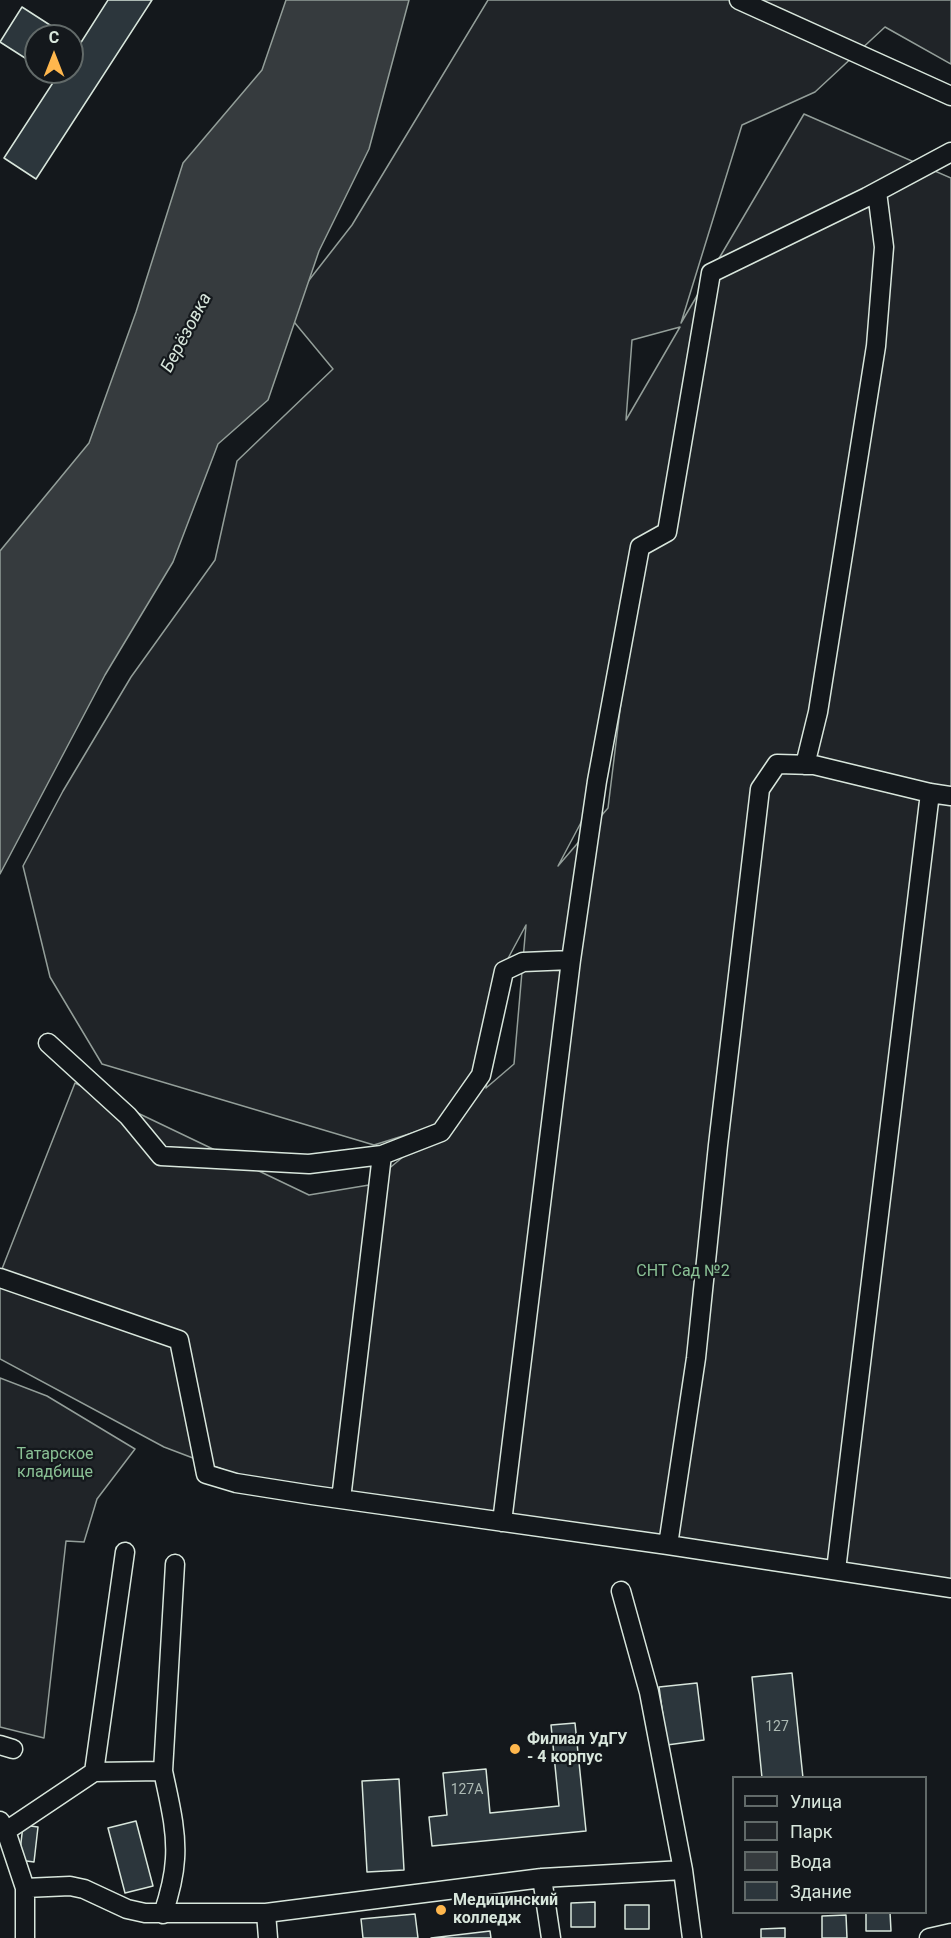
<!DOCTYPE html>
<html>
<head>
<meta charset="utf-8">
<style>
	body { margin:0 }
	#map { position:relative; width:951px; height:1938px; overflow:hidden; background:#14181c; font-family:Roboto,sans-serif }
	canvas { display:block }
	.legend { position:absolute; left:732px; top:1776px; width:195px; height:138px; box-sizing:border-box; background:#14181c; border:2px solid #626a69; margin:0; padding:8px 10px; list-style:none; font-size:18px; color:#d8e6dc }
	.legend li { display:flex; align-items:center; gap:12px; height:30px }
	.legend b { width:30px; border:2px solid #626a69 }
	.north { position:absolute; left:24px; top:24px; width:60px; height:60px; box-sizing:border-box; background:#14181c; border:2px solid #626a69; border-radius:50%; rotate:0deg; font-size:16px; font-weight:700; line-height:24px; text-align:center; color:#d8e6dc }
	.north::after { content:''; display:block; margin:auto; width:21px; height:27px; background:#ffb74d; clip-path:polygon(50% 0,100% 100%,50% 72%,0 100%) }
</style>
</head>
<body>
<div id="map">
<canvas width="951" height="1938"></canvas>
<ul class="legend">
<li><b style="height:8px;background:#14181c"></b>Улица</li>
<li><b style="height:16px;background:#202428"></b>Парк</li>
<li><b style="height:16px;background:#363b3e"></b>Вода</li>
<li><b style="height:16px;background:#2c363c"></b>Здание</li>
</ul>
<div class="north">С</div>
</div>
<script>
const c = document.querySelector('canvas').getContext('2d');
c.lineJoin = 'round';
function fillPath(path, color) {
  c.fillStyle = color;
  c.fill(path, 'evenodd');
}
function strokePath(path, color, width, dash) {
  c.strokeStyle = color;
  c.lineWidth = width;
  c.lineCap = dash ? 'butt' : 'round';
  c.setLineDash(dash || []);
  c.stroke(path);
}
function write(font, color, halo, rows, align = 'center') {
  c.font = font + ' Roboto,sans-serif';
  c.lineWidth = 4.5;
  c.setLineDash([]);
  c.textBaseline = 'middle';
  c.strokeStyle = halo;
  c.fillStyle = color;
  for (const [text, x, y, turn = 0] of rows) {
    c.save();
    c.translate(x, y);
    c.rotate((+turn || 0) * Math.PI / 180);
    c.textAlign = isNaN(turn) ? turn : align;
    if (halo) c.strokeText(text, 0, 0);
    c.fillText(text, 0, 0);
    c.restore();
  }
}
const green = new Path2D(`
	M488,0H951V64L885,27L815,92L742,125L681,323L804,114L951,178V1580L256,1482L164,1447L0,1359V1274L75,1083L309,1195L369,1185L444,1123L374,1145L102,1064L50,977L23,866L63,791L131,677L215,560L237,461L333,369L285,311L352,225ZM680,327L626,420L632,340ZM631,620L608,808L558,866L594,798ZM526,925L514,1064L486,1088L505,964Z
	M0,1378L47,1396L135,1449L97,1499L84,1542L66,1541L44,1738L0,1727Z`);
fillPath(green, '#202428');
strokePath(green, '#939e99', 1.5);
const water = new Path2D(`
	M286,0H409L369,149L319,251L268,400L218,444L173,562L105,675L0,874V551L89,443L136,312L183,163L262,70Z`);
fillPath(water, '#363b3e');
strokePath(water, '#939e99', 1.5);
const building = new Path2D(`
	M108,0H152L36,179L4,158L56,78L47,72H72V39L80,44Z
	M22,7L67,36H36V65L0,42Z
	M792,1673L803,1778H762L752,1677Z
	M697,1683L704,1740L667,1745L659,1687Z
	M575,1723L586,1831L432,1846L429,1817L447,1815L443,1773L486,1769L490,1813L559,1806L551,1725Z
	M399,1779L404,1870L367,1872L362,1781Z
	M136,1821L153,1886L125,1893L108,1828Z
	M23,1825L38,1827L34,1862L19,1860Z
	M595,1902V1927H571V1903Z
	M625,1905H649V1929H625Z
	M866,1912H890L891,1931H866Z
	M415,1914L418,1938H363L361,1919Z
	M846,1915L847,1938H822V1916Z
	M785,1928V1938H761V1929Z
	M490,1931L491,1938H431Z`);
fillPath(building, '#2c363c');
strokePath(building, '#d8e6dc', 1.5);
const minor = new Path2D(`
	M739,0L951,96
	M805,765L818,712L876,346L884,247L877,192
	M951,796L930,793L814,765L777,764L760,789L718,1145L696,1358L668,1545L951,1588
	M48,1043L128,1116L161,1156L309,1164L382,1155
	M0,1278L179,1340L206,1474L236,1483L312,1495L668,1545
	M341,1499L382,1155L441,1132L481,1075L504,971L523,962L571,960L597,781L640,547L667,532L711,273L867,197L951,152
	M502,1522L571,960
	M836,1570L930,793
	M621,1591L649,1692L683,1870
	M0,1745L13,1749
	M94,1772L163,1771L175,1564
	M0,1821L6,1831L25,1888L70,1886L84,1889L127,1909L145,1913H266L268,1938
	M6,1831L94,1772L125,1552
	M542,1878L551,1938
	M266,1913L542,1878L683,1870L692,1938
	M163,1914C169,1896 174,1878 175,1859C177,1830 169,1800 163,1771
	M25,1938V1888
	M929,1938L951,1933`);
strokePath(minor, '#d8e6dc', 21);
strokePath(minor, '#14181c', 18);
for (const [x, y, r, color] of [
	[515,1749,6,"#ffb74d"],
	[441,1910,6,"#ffb74d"]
]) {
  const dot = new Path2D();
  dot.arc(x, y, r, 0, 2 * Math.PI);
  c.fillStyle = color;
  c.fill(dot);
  strokePath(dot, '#14181c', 2);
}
write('14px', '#adbab4', null, [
	["127",777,1727],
	["127А",467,1790]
]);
write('16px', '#8ac095', '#14181c', [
	["СНТ Сад №2",683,1272],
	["Татарское",55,1455],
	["кладбище",55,1473]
]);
write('bold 16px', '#d8e6dc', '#14181c', [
	["Филиал УдГУ",527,1740],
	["- 4 корпус",527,1758],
	["Медицинский",453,1901],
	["колледж",453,1919]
], 'left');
write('italic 18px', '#d8e6dc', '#14181c', [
	["Берёзовка",187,333,-62]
]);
</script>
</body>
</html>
